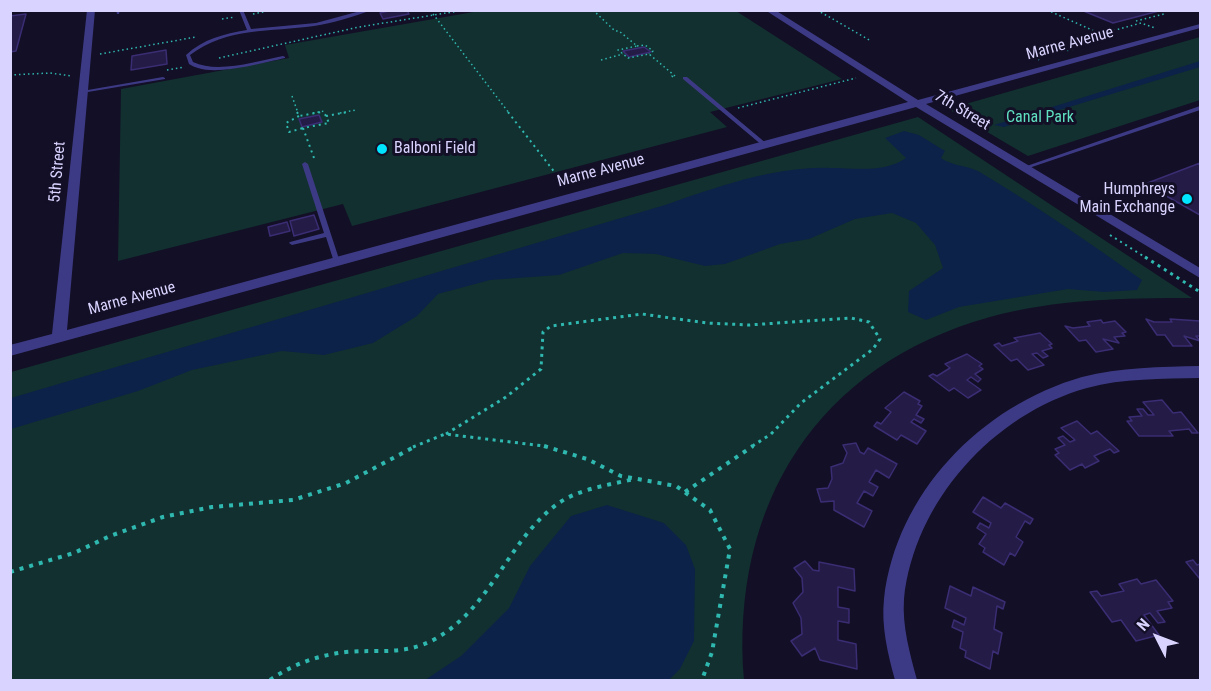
<!DOCTYPE html>
<html>
<head>
<meta charset="utf-8">
<style>
	body { margin:0 }
	#map { position:relative; width:1211px; height:691px; overflow:hidden; background:#130f26; font-family:"Roboto Condensed",sans-serif }
	canvas { display:block }
	.frame { position:absolute; inset:0; border:12px solid #d9d4ff; pointer-events:none }
	.north { position:absolute; left:1127px; top:607px; width:60px; height:60px; -webkit-text-stroke:4px #130f26; paint-order:stroke; rotate:312deg; font-size:16px; font-weight:700; line-height:24px; text-align:center; color:#d9d4ff }
	.north::after { content:''; display:block; margin:auto; width:21px; height:27px; background:#d9d4ff; clip-path:polygon(50% 0,100% 100%,50% 72%,0 100%) }
</style>
</head>
<body>
<div id="map">
<canvas width="1211" height="691"></canvas>
<div class="frame"></div>
<div class="north">N</div>
</div>
<script>
const c = document.querySelector('canvas').getContext('2d');
c.lineJoin = 'round';
function fillPath(path, color) {
  c.fillStyle = color;
  c.fill(path, 'evenodd');
}
function strokePath(path, color, width, dash) {
  c.strokeStyle = color;
  c.lineWidth = width;
  c.lineCap = dash ? 'butt' : 'round';
  c.setLineDash(dash || []);
  c.stroke(path);
}
function write(font, color, halo, rows, align = 'center') {
  c.font = font + ' "Roboto Condensed",sans-serif';
  c.lineWidth = 6;
  c.setLineDash([]);
  c.textBaseline = 'middle';
  c.strokeStyle = halo;
  c.fillStyle = color;
  for (const [text, x, y, turn = 0] of rows) {
    c.save();
    c.translate(x, y);
    c.rotate((+turn || 0) * Math.PI / 180);
    c.textAlign = isNaN(turn) ? turn : align;
    if (halo) c.strokeText(text, 0, 0);
    c.fillText(text, 0, 0);
    c.restore();
  }
}
fillPath(new Path2D(`
	M479,11H736L842,79L710,112L727,127L352,226L343,204L118,261L121,89L289,58L285,45Z
	M1200,37V100L1028,156L948,109Z
	M918,117L1192,298C1124,298 1056,299 990,317C817,365 730,505 744,680H11V372Z`), '#12302f');
fillPath(new Path2D(`
	M904,131L919,135L945,151L941,158C954,167 970,165 983,174C1038,207 1090,243 1142,280L1137,290L1104,292L1068,289L959,307L926,320L908,312L909,291L943,268L935,245L916,223L892,213L855,219L809,239L780,244L725,264L705,266L656,254L623,253L559,275L490,280L438,294L417,316L373,343L324,355L282,351L192,370L138,391L11,429V398L665,205C718,187 774,166 831,168C856,168 885,173 906,158L885,138Z
	M607,505L664,523L686,545L695,569L694,641L680,669L669,680H425L461,656L509,608L530,566L571,516Z`), '#0c2248');
fillPath(new Path2D(`
	M1200,61V67L1004,127L994,125Z`), '#0c2248');
const building = new Path2D(`
	M393,10H407L409,14L383,19L380,13Z
	M1081,10H1156L1159,11L1113,23Z
	M26,14L16,51L10,52V16Z
	M644,47L651,52L629,57L623,51Z
	M166,50L167,64L131,70L132,56Z
	M319,115L322,122L302,127L299,119Z
	M1200,163V215L1145,184Z
	M314,215L319,229L294,236L290,221Z
	M287,222L290,231L270,236L268,227Z
	M1146,319L1154,322H1172L1170,319L1200,321V336H1196L1200,341L1184,336L1192,346H1173L1165,335H1157Z
	M1101,320L1103,323L1115,321L1126,332L1122,333L1125,336L1114,337L1119,343L1103,339L1113,349L1096,352L1086,340L1079,341L1065,326L1073,328L1090,326L1087,322Z
	M1040,333L1052,344L1049,345L1052,348L1042,351L1048,356L1043,358L1037,353L1032,354L1044,365L1028,370L1017,359L1011,361L994,345L999,343L1002,346L1018,341L1014,338Z
	M967,354L982,364L979,366L983,369L975,374L981,379L978,382L971,377L967,380L981,390L968,398L954,388L949,391L929,376L933,374L937,376L950,368L945,364Z
	M904,392L920,401L918,404L922,406L916,415L924,419L921,423L914,419L911,422L926,431L917,444L901,435L897,440L874,426L877,422L881,424L891,412L885,408Z
	M1162,400L1173,413L1181,412L1198,433H1192L1189,429L1169,431L1173,436H1139L1127,421H1132L1129,417L1142,416L1137,409H1143L1148,415H1154L1143,402Z
	M1077,421L1091,434L1097,431L1119,451L1114,453L1110,449L1094,456L1099,461L1085,468L1082,464L1070,470L1055,455L1059,453L1055,449L1065,445L1058,438L1063,436L1070,442L1075,440L1061,428Z
	M856,443L860,452L864,454L868,448L897,464L889,478L876,470L869,482L878,487L873,496L864,491L857,503L872,511L864,527L834,510V501L821,502L817,489L828,488L832,479L831,467L843,463L847,453L843,445Z
	M983,497L1001,508L1005,503L1033,519L1030,524L1025,521L1016,537L1023,542L1015,556L1010,553L1004,565L983,552L985,548L979,544L986,534L977,528L980,523L989,528L991,523L973,512Z
	M1193,560L1197,565L1200,564V579L1186,562Z
	M805,561L813,570L819,571V562L854,569L855,591L838,587V607L849,609V623L838,621V640L856,644L857,669L820,660L815,648L802,656L791,641L802,634L801,618L793,603L803,592L802,578L794,568Z
	M1137,579L1141,584L1156,580L1173,601L1168,602L1172,608L1157,611L1165,622L1158,623L1150,613L1144,615L1159,635L1136,641L1121,620L1112,622L1090,592L1097,591L1101,596L1124,591L1119,584Z
	M950,586L971,596L973,587L1005,602L1003,609L997,606L994,629L1002,633L998,654L993,651L990,669L965,657L966,651L960,648L963,632L952,627L954,620L964,625L966,618L945,608Z`);
fillPath(building, '#241b47');
strokePath(building, '#3b2d73', 1.5);
strokePath(new Path2D(`
	M593,10L615,31H619L637,46L618,50L628,58L649,54L675,76H672L675,79
	M817,10L871,41
	M1047,10L1101,34L1141,23L1155,28
	M253,14L273,10
	M433,14L509,113
	M222,19L235,17
	M1136,21L1164,14
	M637,46L645,45L653,51L649,54
	M100,54L196,37
	M219,58L359,27L465,10
	M601,60L623,54
	M1038,60L1042,56L1074,49
	M167,70L184,67
	M10,75L50,73L72,76
	M292,96L298,113
	M738,108L856,78
	M313,113L324,111L325,113
	M340,113L356,110`), '#2fb8b0', 1.5, [1.5, 3]);
strokePath(new Path2D(`
	M297,112L299,116L321,112
	M508,112L566,187
	M299,116L286,123L289,132L303,128
	M326,116L348,112
	M314,158L303,128L329,123L324,112
	M1110,235L1148,259`), '#2fb8b0', 2, [2, 4]);
strokePath(new Path2D(`
	M1145,257L1200,292
	M446,434L506,397L541,369L543,332L551,326L642,314L707,323L749,325L851,318L869,322L880,339L873,349L801,403L771,434L751,447
	M413,447L445,434L552,447`), '#2fb8b0', 3, [3, 4.5]);
strokePath(new Path2D(`
	M544,446L587,459L621,476L676,486L710,510L730,549L712,652L702,680
	M685,492L753,446
	M10,572L74,553L110,536L163,517L212,507L293,500L346,483L416,446
	M270,680C293,664 319,655 346,652C379,649 404,656 435,639C491,608 507,542 556,505C577,489 609,485 634,479`), '#2fb8b0', 4, [4, 6]);
fillPath(new Path2D(`
	M116,10H120L119,14H117Z
	M211,10H217L213,12Z
	M239,10H243L251,29L316,23L364,10H372C353,17 333,23 314,26C271,32 227,27 190,55L193,62C218,74 257,61 283,56L285,57V58C262,63 220,75 198,68C195,67 192,66 189,64L186,55C203,39 224,34 247,30Z
	M163,77L165,78V79L82,93L80,92L82,91Z
	M683,77H687L767,144V146H763L683,79Z
	M1200,106V110L1026,169L1024,170L1021,168Z
	M305,162L308,164L340,262L339,264H337L334,262L326,237L292,245L289,243L290,242L324,233L302,164Z`), '#3d3a85');
fillPath(new Path2D(`
	M1200,366V378C1162,379 1123,378 1087,388C993,414 914,502 904,599C902,626 910,654 917,680H895C888,655 881,626 884,599C896,493 981,406 1082,377C1120,367 1161,367 1200,366Z`), '#3d3a85');
fillPath(new Path2D(`
	M87,10H95L67,330L908,102L765,10H775L918,100L1200,24V28L926,104L1200,268V278L916,107L10,356V345L52,334Z`), '#3d3a85');
for (const [x, y, r, color] of [
	[382,149,6,"#00e5ff"],
	[1187,199,6,"#00e5ff"]
]) {
  const dot = new Path2D();
  dot.arc(x, y, r, 0, 2 * Math.PI);
  c.fillStyle = color;
  c.fill(dot);
  strokePath(dot, '#130f26', 2);
}
write('16px', '#d9d4ff', '#130f26', [
	["Marne Avenue",1070,44,-15],
	["7th Street",962,111,31],
	["Marne Avenue",601,171,-15],
	["5th Street",58,172,-85],
	["Marne Avenue",132,299,-15]
]);
write('16px', '#5fe0c0', '#130f26', [
	["Canal Park",1040,118]
]);
write('16px', '#d9d4ff', '#130f26', [
	["Balboni Field",394,149],
	["Humphreys",1175,190,"right"],
	["Main Exchange",1175,208,"right"]
], 'left');
</script>
</body>
</html>
